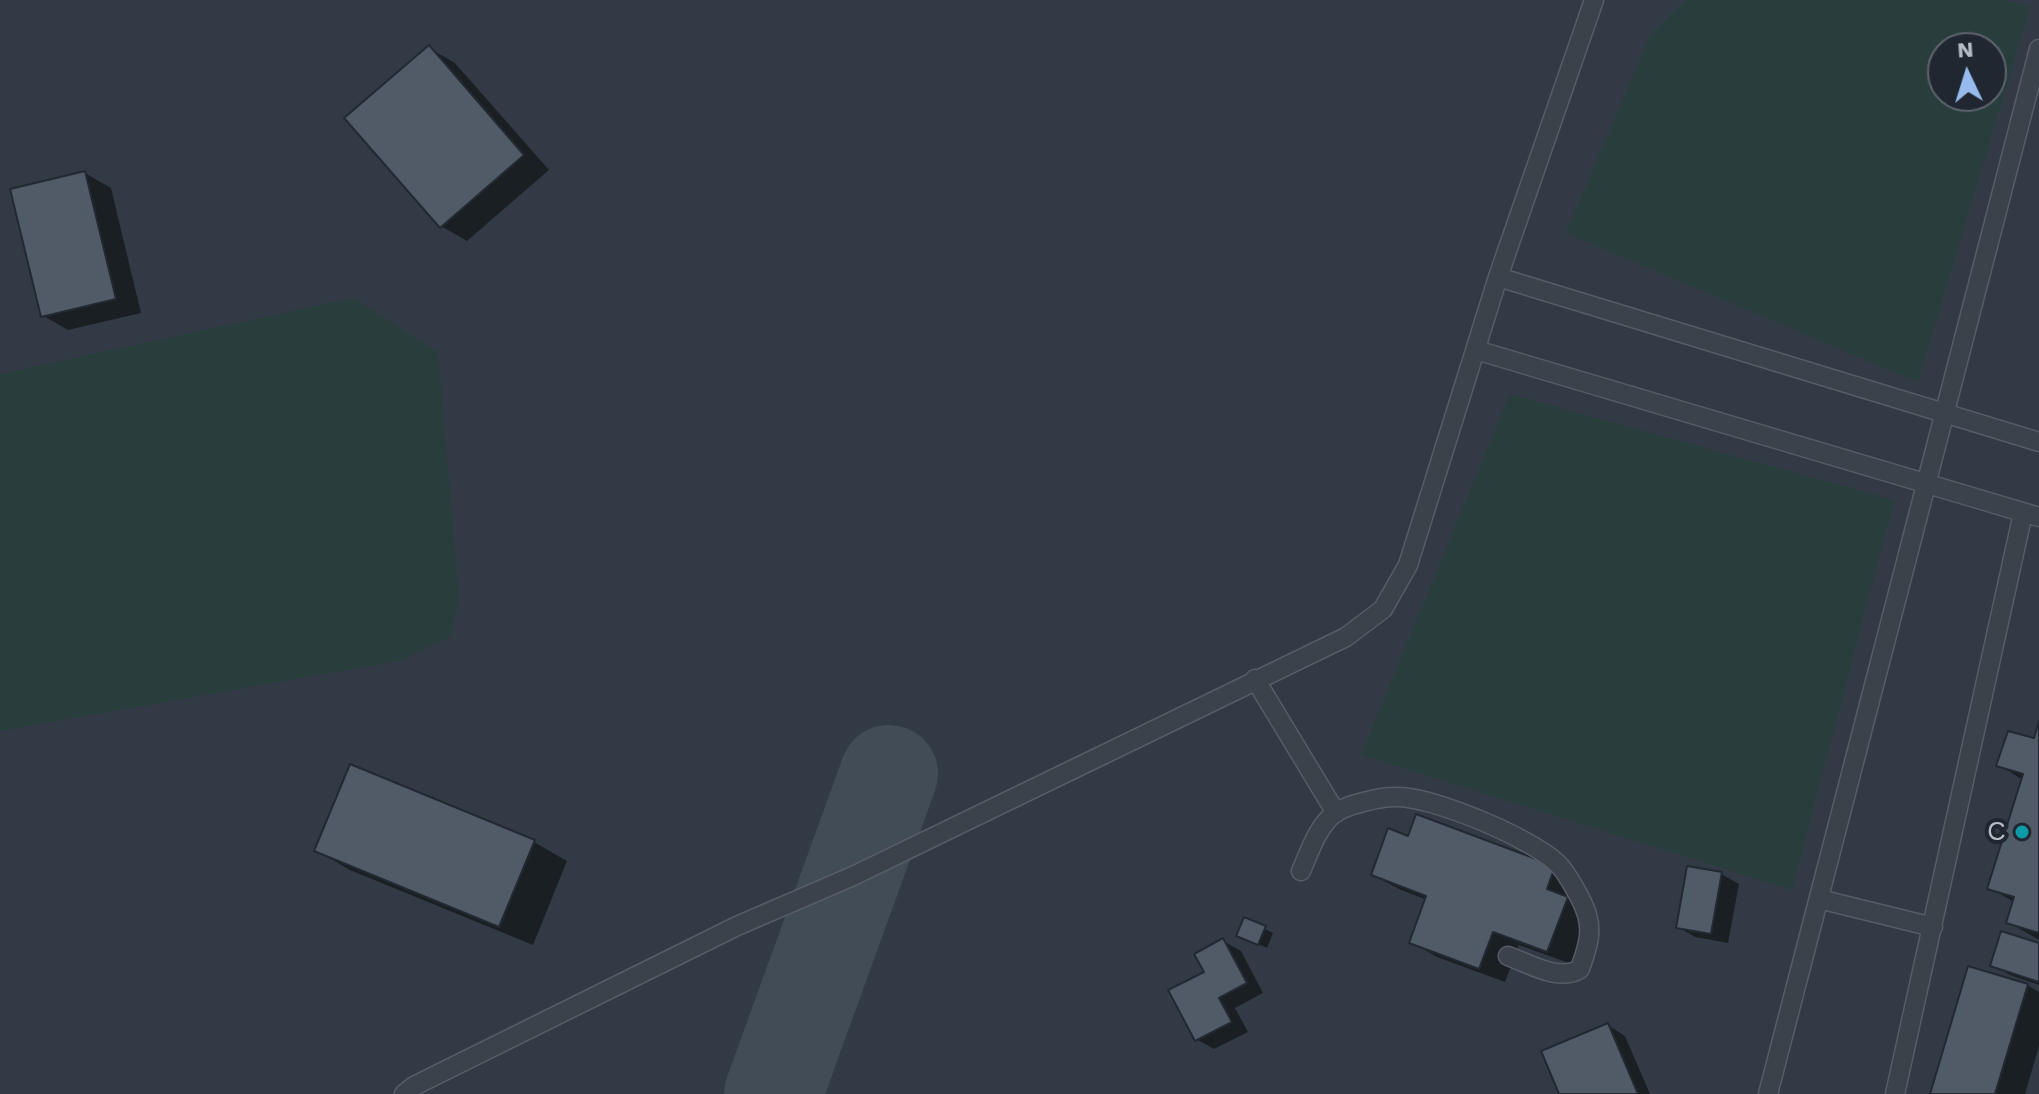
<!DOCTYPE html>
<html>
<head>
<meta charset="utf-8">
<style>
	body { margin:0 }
	#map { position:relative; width:2039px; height:1094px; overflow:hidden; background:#27303b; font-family:"Work Sans",sans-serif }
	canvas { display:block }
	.north { position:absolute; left:1927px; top:32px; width:80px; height:80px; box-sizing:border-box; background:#202731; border:2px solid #5c636d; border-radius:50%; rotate:356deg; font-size:22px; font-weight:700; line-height:32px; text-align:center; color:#b6bdc7 }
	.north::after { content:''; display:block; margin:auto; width:28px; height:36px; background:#96bbec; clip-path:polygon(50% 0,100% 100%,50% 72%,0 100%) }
</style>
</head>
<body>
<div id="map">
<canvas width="2039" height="1094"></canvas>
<div class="north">N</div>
</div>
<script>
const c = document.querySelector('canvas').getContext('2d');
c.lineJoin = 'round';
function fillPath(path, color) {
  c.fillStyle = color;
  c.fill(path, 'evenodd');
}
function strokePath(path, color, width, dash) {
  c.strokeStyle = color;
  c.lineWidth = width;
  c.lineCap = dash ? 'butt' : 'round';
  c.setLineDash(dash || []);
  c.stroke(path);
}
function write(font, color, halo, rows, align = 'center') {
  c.font = font + ' "Work Sans",sans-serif';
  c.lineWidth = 8;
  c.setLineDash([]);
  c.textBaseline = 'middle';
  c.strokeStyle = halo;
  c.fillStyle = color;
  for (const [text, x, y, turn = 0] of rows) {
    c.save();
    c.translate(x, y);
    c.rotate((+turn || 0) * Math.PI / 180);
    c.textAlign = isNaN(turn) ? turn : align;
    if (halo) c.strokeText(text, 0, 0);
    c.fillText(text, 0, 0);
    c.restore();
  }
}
fillPath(new Path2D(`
	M0,0H2039V1094H0ZM1943,48H1991V96H1943Z`), '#323b45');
fillPath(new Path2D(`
	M1686,0H2005L2030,7L1918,382L1566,233L1651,34ZM1991,48V96H1943V48Z
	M353,298L438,352L459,597L450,637L399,661L0,731V374Z
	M1510,394L1894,500L1792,890L1361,755Z`), '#2a3d3d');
fillPath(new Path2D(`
	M429,48L455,63L549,170L467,241L441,226Z
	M85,173L111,188L141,313L68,330L42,315Z
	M2039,728V940L2008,922L2014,902L1990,888L2023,780L1999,765L2035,741Z
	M351,766L534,842L567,861L533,945L350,870L317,851Z
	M1410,839L1555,867L1593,913L1574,965L1519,945L1505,982L1437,957L1411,942L1427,900L1399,889L1373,875Z
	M1721,874L1739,884L1728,943L1695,937L1678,927Z
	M1245,920L1273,933L1267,948L1247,939Z
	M1223,941L1241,951L1263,993L1235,1008L1248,1032L1214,1049L1196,1039L1206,973Z
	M2039,945V985L2010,975L1992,965Z
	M2027,985L2039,992V1046L2025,1094H1932Z
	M1608,1025L1625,1036L1650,1094H1561Z`), '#0007');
strokePath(new Path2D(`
	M773,1094L889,774`), '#424c56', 98);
const building = new Path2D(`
	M429,45L524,155L440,228L344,118Z
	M85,171L116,299L41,317L10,189Z
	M2039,721V933L2006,923L2014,897L1987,889L2023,774L1996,766L2008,731L2034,738Z
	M350,764L535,840L499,927L314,851Z
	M1416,814L1555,866L1547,889L1568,897L1547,952L1493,932L1479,969L1409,943L1426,896L1371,875L1388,828L1408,836Z
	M1687,866L1722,872L1711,934L1676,928Z
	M1244,917L1266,926L1258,945L1236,936Z
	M2001,931L2039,943V982L1990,966Z
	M1223,938L1247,983L1219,998L1232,1022L1195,1041L1168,990L1204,972L1194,954Z
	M1968,966L2028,984L1995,1094H1930Z
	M1608,1023L1638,1094H1559L1541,1051Z`);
fillPath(building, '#505b67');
strokePath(building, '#222933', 2);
const lane = new Path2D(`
	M1498,277L2039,442
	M1476,350L2039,517
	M1255,679L1336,813
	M1301,871C1310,851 1317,827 1335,813C1346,805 1380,797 1394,797C1430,795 1531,838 1557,863C1566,871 1584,903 1587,915C1593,934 1586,951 1580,969C1559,982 1530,964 1508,956
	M1819,899L1933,927
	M404,1094L414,1086L737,926L853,876L1346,637L1383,609L1408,565L1498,277L1594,0
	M1768,1094L2039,49
	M1895,1094L2023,513`);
strokePath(lane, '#565d67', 21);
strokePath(lane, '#3b424c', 18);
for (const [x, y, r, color] of [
	[2022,832,8,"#0f9aa8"]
]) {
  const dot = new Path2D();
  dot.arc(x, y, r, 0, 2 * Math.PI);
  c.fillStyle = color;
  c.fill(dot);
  strokePath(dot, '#202731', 3);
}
write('28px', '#b6bdc7', '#202731', [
	["C",2006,832]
], 'right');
</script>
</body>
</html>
